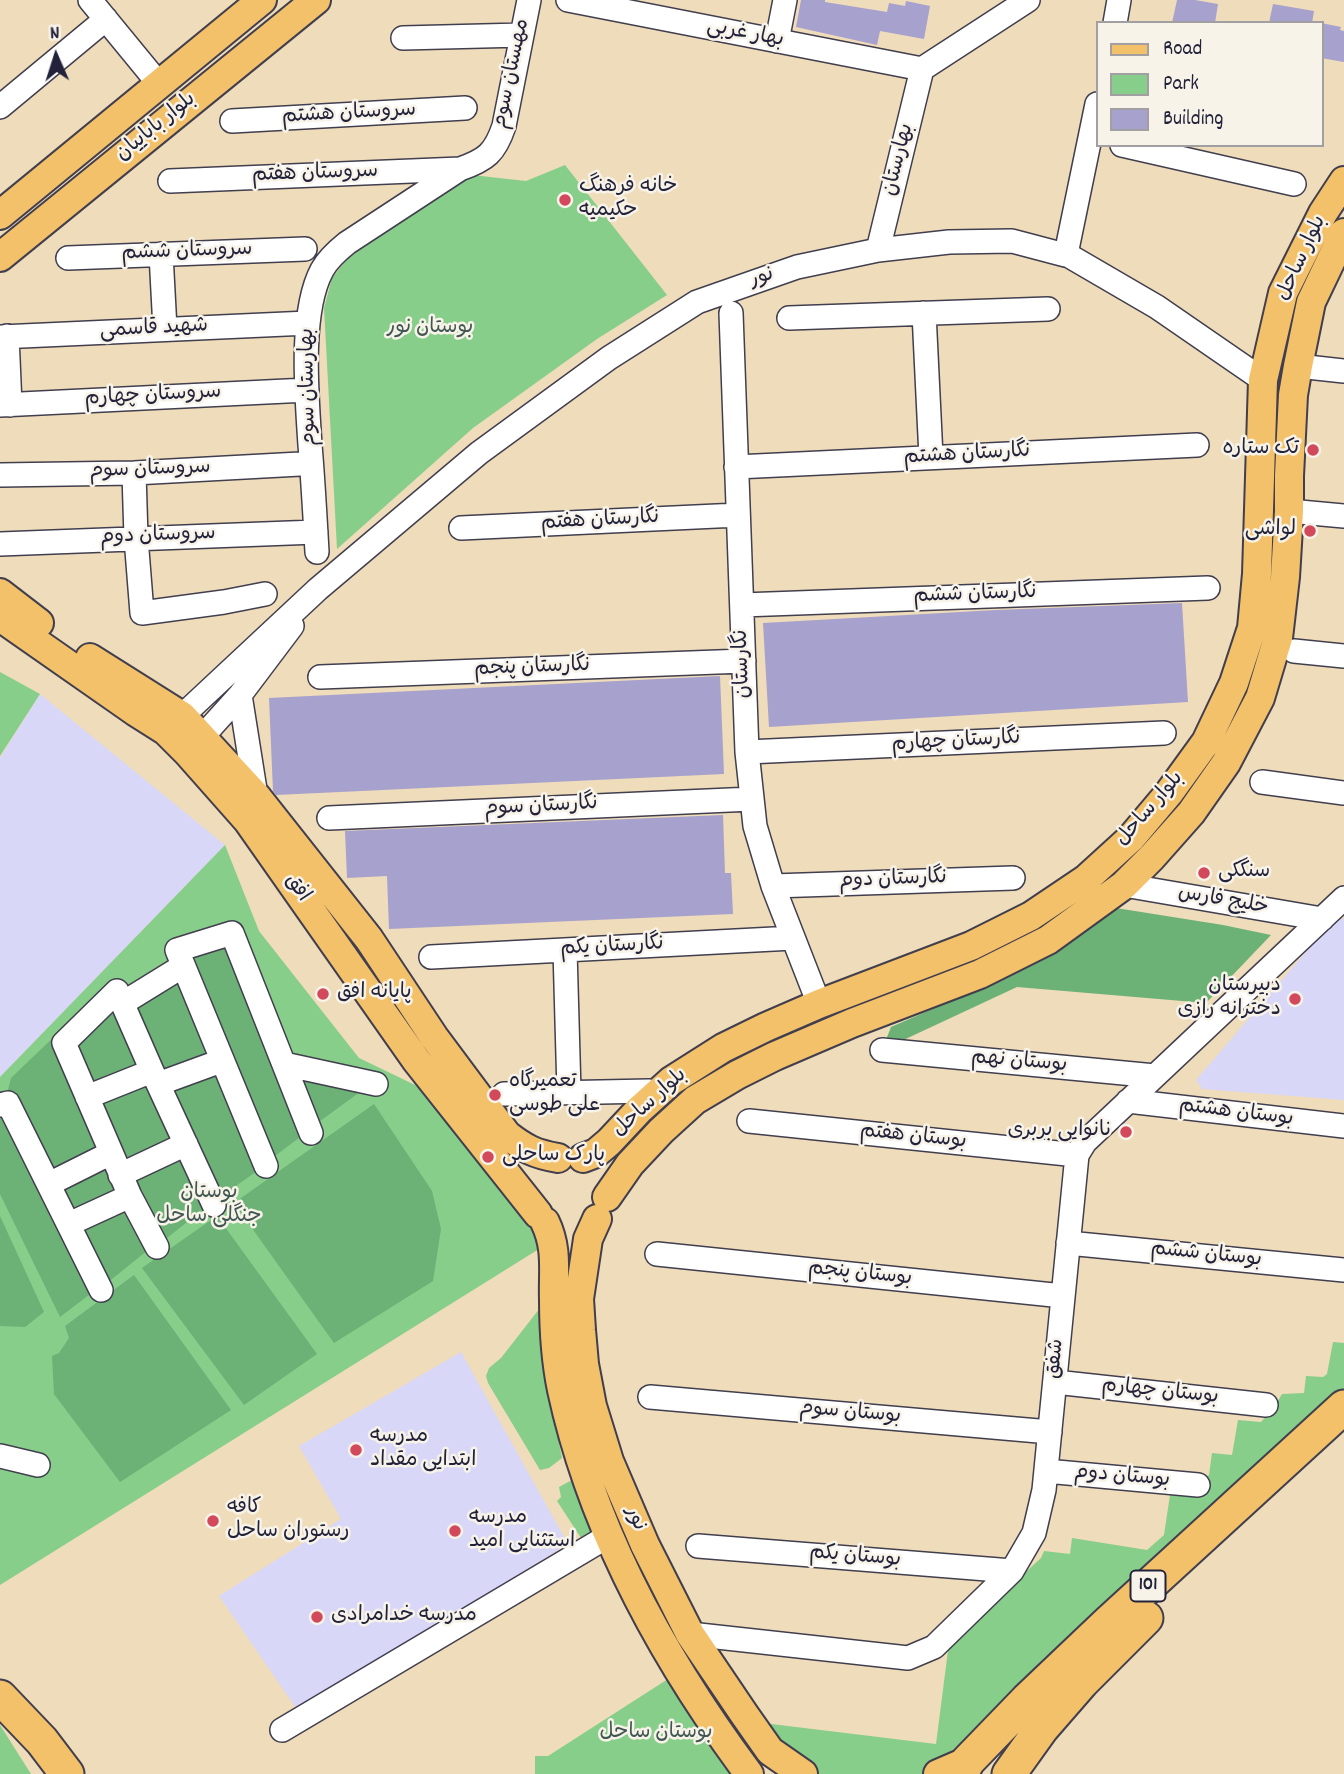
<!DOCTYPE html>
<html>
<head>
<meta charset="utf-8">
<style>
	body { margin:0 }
	#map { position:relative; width:1344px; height:1774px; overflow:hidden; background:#efdcba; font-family:Dekko,sans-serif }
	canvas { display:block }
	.legend { position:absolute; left:1096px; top:21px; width:228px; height:126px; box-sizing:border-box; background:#f7f3e8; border:2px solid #a29fa3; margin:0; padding:9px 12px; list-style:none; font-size:21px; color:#22223b }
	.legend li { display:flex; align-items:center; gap:14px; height:35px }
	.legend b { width:35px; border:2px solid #a29fa3 }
	.north { position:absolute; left:21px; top:21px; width:70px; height:70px; -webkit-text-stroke:5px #f7f3e8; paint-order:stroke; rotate:357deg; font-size:19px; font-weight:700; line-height:28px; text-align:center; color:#22223b }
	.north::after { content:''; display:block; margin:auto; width:24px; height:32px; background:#22223b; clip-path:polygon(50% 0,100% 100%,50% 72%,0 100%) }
</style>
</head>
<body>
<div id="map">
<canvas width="1344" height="1774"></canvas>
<ul class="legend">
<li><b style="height:9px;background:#f4c16b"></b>Road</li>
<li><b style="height:19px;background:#86ce89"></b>Park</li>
<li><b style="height:19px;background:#a7a1ce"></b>Building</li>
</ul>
<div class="north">N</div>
</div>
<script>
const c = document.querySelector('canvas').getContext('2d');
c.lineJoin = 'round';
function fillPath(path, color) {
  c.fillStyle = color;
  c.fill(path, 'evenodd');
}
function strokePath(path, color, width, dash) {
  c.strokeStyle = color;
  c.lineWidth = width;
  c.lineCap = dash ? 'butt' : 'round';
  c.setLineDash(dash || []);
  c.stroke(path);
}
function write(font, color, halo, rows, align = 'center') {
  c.font = font + ' Dekko,"Playpen Sans Arabic",sans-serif';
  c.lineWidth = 5;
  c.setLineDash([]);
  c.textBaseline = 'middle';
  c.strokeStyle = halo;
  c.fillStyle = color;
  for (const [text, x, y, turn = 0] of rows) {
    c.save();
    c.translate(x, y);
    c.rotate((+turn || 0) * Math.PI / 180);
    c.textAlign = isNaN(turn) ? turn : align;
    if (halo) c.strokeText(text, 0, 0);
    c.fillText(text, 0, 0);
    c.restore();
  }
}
fillPath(new Path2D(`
	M40,694L225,845L0,1077V758Z
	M1335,918L1344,919V1100L1202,1089L1196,1080Z
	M461,1352L568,1544L298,1711L219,1596L341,1519L299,1446Z`), '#d8d7f8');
fillPath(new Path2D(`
	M565,165L667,295L597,339L473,428L337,549L324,308L332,278L348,258L472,175L526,181Z
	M0,672L40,694L0,756Z
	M225,845L259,931L359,1058L440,1097L547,1244L0,1585V1077Z
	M540,1308L542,1355L562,1458L549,1468L540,1470L488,1383L486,1376L489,1368L501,1358Z
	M1333,1342L1344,1343V1395L964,1749L927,1774H811L763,1723L936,1744L949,1643L1041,1558L1044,1551L1070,1554L1072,1538L1147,1550L1164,1535L1170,1495L1209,1475L1212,1453L1232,1455L1238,1420L1261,1422L1275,1406L1282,1394L1304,1393L1306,1376L1323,1377L1327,1374Z
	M572,1480L595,1536L583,1541L557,1501L561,1497L559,1487Z
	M668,1679L710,1744L732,1774H535V1756H548Z
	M0,1725L31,1774H0Z`), '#86ce89');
fillPath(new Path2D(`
	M1116,908L1223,925L1271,935L1206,1003L1017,987L882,1050L891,1027L1013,974L1073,937Z
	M231,937L304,1134L267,1162L182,954Z
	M181,974L213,1059L159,1077L131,1005Z
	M117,994L149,1070L88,1095L67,1044Z
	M57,1034L109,1153L50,1183L7,1094L11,1078Z
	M286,1066L368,1086L312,1127Z
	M221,1067L264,1166L216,1200L164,1086Z
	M151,1073L182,1141L121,1171L89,1099Z
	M374,1104L432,1191L441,1229L433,1281L334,1343L234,1203Z
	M0,1108L98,1288L60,1317L0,1194Z
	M184,1149L210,1204L158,1245L124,1176Z
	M110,1155L128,1195L70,1222L52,1185Z
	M129,1199L153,1246L102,1287L73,1227Z
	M0,1216L44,1312L25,1327L0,1326Z
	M217,1216L317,1354L244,1405L142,1268Z
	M134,1275L231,1410L120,1482L54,1394L52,1356L59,1353L69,1338L65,1326Z`), '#6cb175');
fillPath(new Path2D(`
	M801,0H825V2L887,12L889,3L905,6L906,1L930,6L924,39L880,31L877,45L796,27Z
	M1177,0H1195L1218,4L1215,23H1172Z
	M1273,4L1314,11L1312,23H1269Z
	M1321,23L1341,27L1340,30L1344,31V62L1321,58Z
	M1182,603L1188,702L769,727L763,623L996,610Z
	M720,676L724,774L276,795L273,791L269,698Z
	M723,815L725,873H731L733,914L389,929L387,876L347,878L345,831Z`), '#a7a1ce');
const minor = new Path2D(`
	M90,0L159,84
	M568,0L922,69
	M1115,23L1119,0
	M403,38L522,35
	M777,41L785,0
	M922,69L1028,0
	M0,107L106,19
	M232,121L465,108
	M1122,145L1294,184
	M170,181L460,169
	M878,250L922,69
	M161,254L165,329
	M1066,254L1097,104
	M68,258L305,249
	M731,313L747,752L755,826L773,886L819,1004
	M924,313L931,457
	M789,318L1048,309
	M7,336L10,405
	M0,337L308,323
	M1298,366L1344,371
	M0,405L307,390
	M736,467L1197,445
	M134,473L136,538L142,613L224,602L265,594
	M0,475L134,473L300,464
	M1289,511L1344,516
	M461,528L738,515
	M0,544L316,532
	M317,552C315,516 313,480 310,445C307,397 299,313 322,270C328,259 337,251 347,243L460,169C486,160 495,153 504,126L529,0
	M742,605L1208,588
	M1294,651L1344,656
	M320,677L744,661
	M240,695L256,796
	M182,716L318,589L479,453L609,358L697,302L797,267L878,250L949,242L1012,241L1065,255L1066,254L1157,307L1263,380
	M202,737L240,695L292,626
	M747,752L1164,733
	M1262,782L1344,793
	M329,818L752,799
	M1124,885L1322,919
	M773,886L1013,878
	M565,950L569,1092
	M431,957L793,938
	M123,1003L183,966
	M882,1050L1155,1076
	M284,1064L376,1084
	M158,1084L221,1061
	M504,1094L649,1091
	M87,1097L152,1071
	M1128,1101L1344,1126
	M0,1105L8,1103L101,1290
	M749,1121L1077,1155
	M266,1166L177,950L232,933L311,1133
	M120,1175L186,1144
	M49,1184L111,1153
	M69,1224L130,1196
	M1068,1243L1344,1270
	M157,1247L130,1196L64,1043L117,991L152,1071L214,1205
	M657,1254L1063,1296
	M1055,1382L1266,1405
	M650,1397L1050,1432
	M0,1456L38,1465
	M1046,1471L1198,1485
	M698,1546L1012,1571
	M690,1634L908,1658L934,1647L1012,1571L1034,1533L1044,1490L1077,1155L1085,1142L1344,898
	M282,1730L610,1535`);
const major = new Path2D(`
	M0,215L262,0
	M0,257L316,0
	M0,593L39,623
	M0,617L136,712L166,731L187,752L248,821L416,1060L538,1214
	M90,658L182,716L256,796L369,939L434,1037L507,1135C525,1149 535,1154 558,1158
	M583,1158L596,1153L609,1142L639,1110L671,1081L723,1048L766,1027L819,1004L971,946L1031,916L1086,879L1131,838L1169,793L1206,742L1234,683L1252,628L1257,574L1263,380L1283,293L1323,213L1344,181
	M607,1197L630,1164L661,1131L695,1100L737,1075L775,1056L852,1023L980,974L1048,940L1124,885L1152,857L1191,813L1226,763L1260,698L1278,638L1285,577L1289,511V476L1293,395L1298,366L1311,302L1344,233
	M597,1219L588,1239L579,1299L581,1330L584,1364L592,1406L609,1461L645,1545L690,1634L744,1714L770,1751L803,1774
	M545,1222C558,1249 553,1271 554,1300C554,1330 556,1361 562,1390C592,1529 664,1660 749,1774
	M938,1774L968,1761`);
const highway = new Path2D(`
	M0,1697L42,1741L67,1774
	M961,1774L968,1761L1027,1700L1108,1623L1344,1407
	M1009,1774L1042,1728L1082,1682L1146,1618`);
strokePath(minor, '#413e4e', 26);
strokePath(major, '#413e4e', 32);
strokePath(highway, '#413e4e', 37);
strokePath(minor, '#fff', 23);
strokePath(major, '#f4c16b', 28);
strokePath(highway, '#f4c16b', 33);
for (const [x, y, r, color] of [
	[565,200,7,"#d1495b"],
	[1313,450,7,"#d1495b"],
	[1310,531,7,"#d1495b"],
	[1204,873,7,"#d1495b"],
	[323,994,7,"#d1495b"],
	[1295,999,7,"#d1495b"],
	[495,1095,7,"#d1495b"],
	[1126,1132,7,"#d1495b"],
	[488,1157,7,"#d1495b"],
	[356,1450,7,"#d1495b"],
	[213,1521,7,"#d1495b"],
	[455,1531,7,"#d1495b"],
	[317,1617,7,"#d1495b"]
]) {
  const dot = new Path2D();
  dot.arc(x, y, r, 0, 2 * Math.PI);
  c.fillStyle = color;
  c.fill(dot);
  strokePath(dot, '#f7f3e8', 2.5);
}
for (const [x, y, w] of [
	[1148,1586,35]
]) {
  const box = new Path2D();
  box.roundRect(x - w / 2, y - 15.5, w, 31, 5);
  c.fillStyle = '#f7f3e8';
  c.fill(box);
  strokePath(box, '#22223b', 2);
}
write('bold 19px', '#22223b', null, [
	["101",1148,1586]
]);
write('21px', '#22223b', '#f7f3e8', [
	["بهار غربی",745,35,11],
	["مهستان سوم",513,74,-78],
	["سروستان هشتم",349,115,-3],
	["بلوار باباییان",157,128,-39],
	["بهارستان",900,160,-76],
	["سروستان هفتم",315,175,-2],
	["سروستان ششم",187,253,-2],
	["بلوار ساحل",1303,259,-65],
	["نور",762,279,-19],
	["شهید قاسمی",154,330,-3],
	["بهارستان سوم",310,387,-91],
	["سروستان چهارم",153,397,-3],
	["نگارستان هشتم",967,456,-3],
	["سروستان سوم",150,471,-2],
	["نگارستان هفتم",600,522,-3],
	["سروستان دوم",158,537,-2],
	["نگارستان ششم",975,596,-2],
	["نگارستان",744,664,-92],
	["نگارستان پنجم",532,669,-2],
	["نگارستان چهارم",956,743,-3],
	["نگارستان سوم",541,808,-3],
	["بلوار ساحل",1151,810,-49],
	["نگارستان دوم",893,881,-2],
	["افق",296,889,55],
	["خلیج فارس",1223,902,10],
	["نگارستان یکم",612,948,-3],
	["بوستان نهم",1019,1063,5],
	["بلوار ساحل",651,1104,-42],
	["بوستان هشتم",1236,1114,7],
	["بوستان هفتم",913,1138,6],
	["بوستان ششم",1206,1256,6],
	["بوستان پنجم",860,1275,6],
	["شفق",1057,1359,-85],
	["بوستان چهارم",1160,1393,6],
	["بوستان سوم",850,1414,5],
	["بوستان دوم",1122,1478,5],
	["نور",634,1519,67],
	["بوستان یکم",855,1558,5]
]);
write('21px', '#22223b', '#f7f3e8', [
	["خانه فرهنگ",579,188],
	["حکیمیه",579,212],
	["تک ستاره",1299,450,"right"],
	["لواشی",1296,531,"right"],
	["سنگکی",1218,873],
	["دبیرستان",1281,987,"right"],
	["دخترانه رازی",1281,1011,"right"],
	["پایانه افق",337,994],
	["تعمیرگاه",509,1083],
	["علی طوسی",509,1107],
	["نانوایی بربری",1112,1132,"right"],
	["پارک ساحلی",502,1157],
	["مدرسه",370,1438],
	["ابتدایی مقداد",370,1462],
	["کافه",227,1509],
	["رستوران ساحل",227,1533],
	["مدرسه",469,1519],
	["استثنایی امید",469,1543],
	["مدرسه خدامرادی",331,1617]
], 'left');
write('21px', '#405652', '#f7f3e8', [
	["بوستان نور",430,329],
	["بوستان",209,1194],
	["جنگلی ساحل",209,1218],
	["بوستان ساحل",656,1734]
]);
</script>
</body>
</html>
